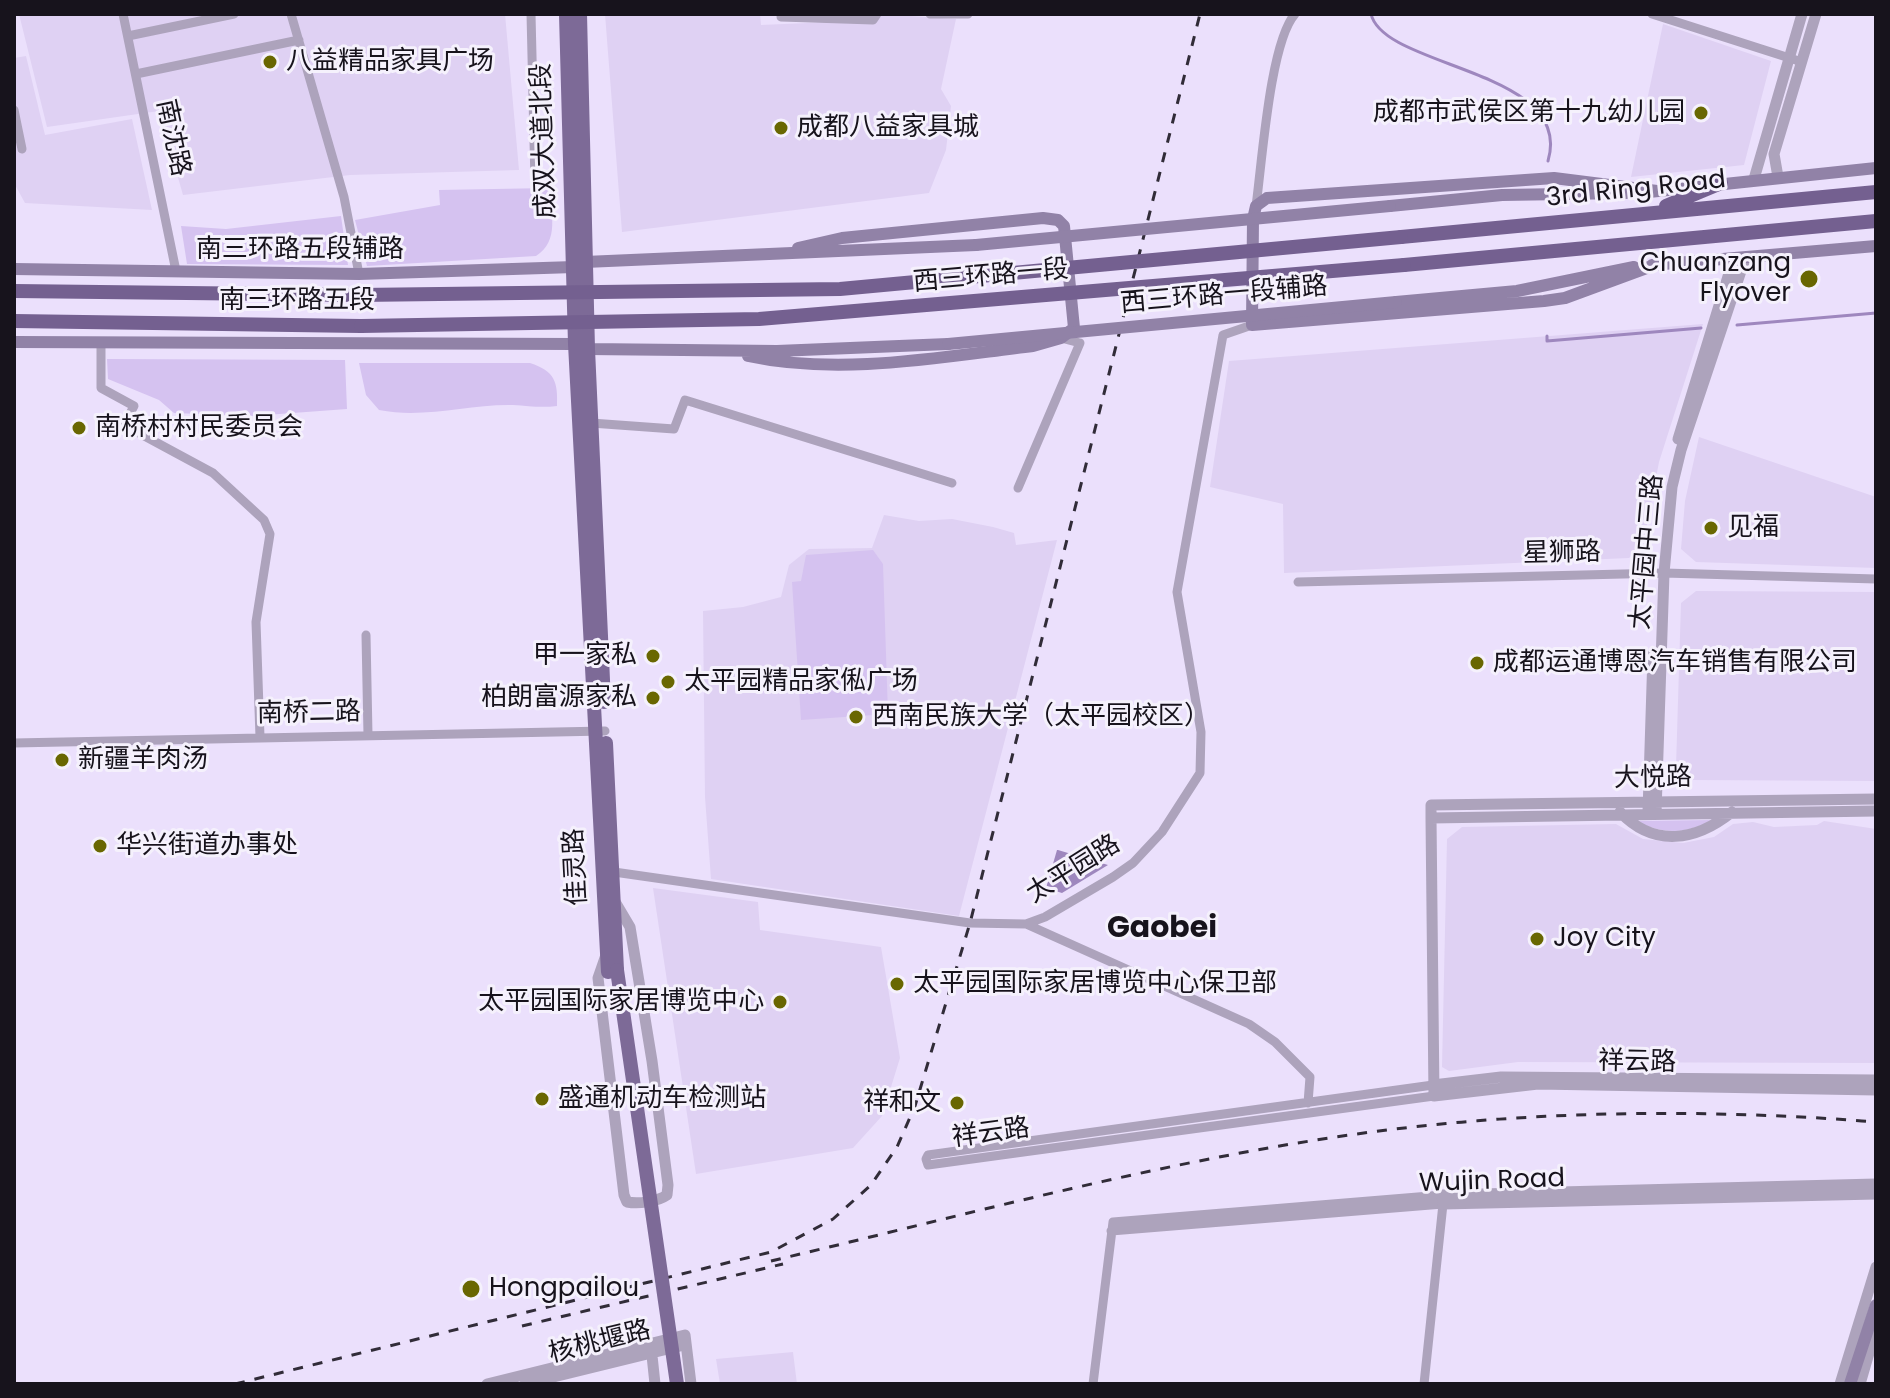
<!DOCTYPE html>
<html>
<head>
<meta charset="utf-8">
<style>
	body { margin:0 }
	#map { position:relative; width:1890px; height:1398px; overflow:hidden; background:#ebe0fc; font-family:Poppins,sans-serif }
	canvas { display:block }
	.frame { position:absolute; inset:0; border:16px solid #17131c; pointer-events:none }
</style>
</head>
<body>
<div id="map">
<canvas width="1890" height="1398"></canvas>
<div class="frame"></div>
</div>
<script>
const c = document.querySelector('canvas').getContext('2d');
c.lineJoin = 'round';
function fillPath(path, color) {
  c.fillStyle = color;
  c.fill(path, 'evenodd');
}
function strokePath(path, color, width, dash) {
  c.strokeStyle = color;
  c.lineWidth = width;
  c.lineCap = dash ? 'butt' : 'round';
  c.setLineDash(dash || []);
  c.stroke(path);
}
function write(font, color, halo, rows, align = 'center') {
  c.font = font + ' Poppins,"Noto Sans SC",sans-serif';
  c.lineWidth = 6;
  c.setLineDash([]);
  c.textBaseline = 'middle';
  c.strokeStyle = halo;
  c.fillStyle = color;
  for (const [text, x, y, turn = 0] of rows) {
    c.save();
    c.translate(x, y);
    c.rotate((+turn || 0) * Math.PI / 180);
    c.textAlign = isNaN(turn) ? turn : align;
    if (halo) c.strokeText(text, 0, 0);
    c.fillText(text, 0, 0);
    c.restore();
  }
}
fillPath(new Path2D(`
	M19,14H505L519,170L350,175L183,195L159,111L47,127Z
	M605,14H760L761,25L878,20L881,14L956,19L941,89L951,106L946,150L929,193L622,232Z
	M1663,24L1771,61L1744,165L1631,177Z
	M26,56L45,135L132,119L152,210L25,203L14,183V58Z
	M1703,324L1659,462L1643,546L1629,558L1284,573L1283,504L1210,487L1229,361Z
	M1699,437L1876,497V568L1696,562L1681,549L1685,501Z
	M884,515L919,521L952,519L993,527L1014,533L1016,545L1057,540L959,916L711,879L705,797L703,611L743,607L781,597L789,565L809,549L872,548Z
	M1696,591L1876,592V781L1692,780L1676,767L1681,603Z
	M1824,821L1876,829V1063L1518,1062L1449,1071L1442,1067L1447,839L1462,827L1616,824L1643,839L1683,843L1714,837L1733,824L1753,822L1774,827L1817,825Z
	M653,888L758,902L760,930L881,947L900,1058L882,1116L853,1148L696,1174Z
	M793,1352L797,1384H720L716,1359Z`), '#dfd1f3');
fillPath(new Path2D(`
	M549,188C551,213 560,241 536,256L367,266L355,220L440,205L439,190Z
	M341,216L348,265L187,264L181,226L226,229Z
	M107,359L345,360L347,409L252,416L174,413L159,400L108,379Z
	M359,363H530C555,371 558,382 557,406C541,408 529,406 513,405C468,404 425,419 379,410L366,395Z
	M873,550L883,564L888,714L801,720L792,582L801,581L806,555Z
	M1712,820C1684,835 1663,834 1635,821Z`), '#d5c2f0');
fillPath(new Path2D(`
	M1057,850H1058L1108,865L1062,893L1046,888Z`), '#9e87be');
strokePath(new Path2D(`
	M1371,14C1384,69 1575,69 1548,161
	M1737,325L1876,313
	M1547,336V341L1701,328`), '#9e87be', 3);
strokePath(new Path2D(`
	M123,14L176,271
	M291,14L344,197L359,274
	M531,14L535,182
	M930,14H968
	M1652,14L1802,62
	M781,17L873,20L877,14
	M128,36L234,14
	M136,74L299,40
	M14,110L22,149
	M1256,206C1262,163 1270,42 1295,14
	M101,342V388L134,406L124,425L213,473L264,520L270,534L256,622L260,737
	M591,423L674,429L685,400L952,483
	M1018,488L1080,343L1061,338
	M1298,582L1664,573L1876,579
	M366,635L368,735
	M14,743L605,731
	M607,871L970,923L1026,924L1045,917L1113,877L1133,863L1162,832L1200,773L1201,732L1177,592L1223,335L1252,325
	M1026,924L1249,1024L1275,1042L1310,1077L1308,1103
	M1433,1085L928,1155L926,1159L928,1165L1434,1096
	M1111,1231L1443,1204L1424,1384
	M1093,1384L1113,1222L1442,1195`), '#ada3bc', 9);
strokePath(new Path2D(`
	M1778,177L1774,154L1816,14
	M1754,179L1802,14
	M1678,439L1733,260
	M1876,799L1431,805V818L1434,1096L1538,1084L1876,1090
	M1620,812C1654,848 1696,841 1732,812
	M1648,812L1653,654
	M1656,812L1664,573L1672,487L1681,450L1745,259
	M1431,818L1876,811
	M606,955L598,978L624,1195L627,1202C638,1204 657,1202 667,1195L668,1185L652,1061L630,927L614,900
	M1433,1085L1501,1077L1876,1080
	M1876,1184L1442,1195L1443,1204L1876,1194
	M651,1346L655,1384
	M487,1384L685,1335L691,1384
	M525,1384L680,1346
	M1840,1384L1876,1267
	M1860,1384L1876,1329`), '#ada3bc', 11);
strokePath(new Path2D(`
	M1657,191L1554,178L1267,198L1256,206L1253,219L1252,325L1544,301L1565,298L1660,263
	M1649,192L1876,168
	M1390,206L1502,195L1626,193
	M1652,265L1876,246
	M14,269L359,274L574,267L585,262L976,245
	M1396,302L1517,291L1634,267
	M14,342L575,344L588,349L777,351L948,344
	M748,356C840,376 940,357 1033,346L1061,338L1074,328L1064,226L1058,220L1043,218L842,238L798,248
	M1850,1384L1876,1305`), '#9182a7', 12);
strokePath(new Path2D(`
	M566,14L575,344L608,972
	M580,14L588,349L604,702
	M606,743L617,970`), '#7d6a97', 14);
strokePath(new Path2D(`
	M1666,206L1721,183
	M1401,237L1876,192
	M1404,265L1876,221
	M14,291L359,295
	M14,321L361,326`), '#746090', 14);
strokePath(new Path2D(`
	M771,1261C974,1213 1179,1156 1387,1130C1549,1110 1713,1109 1876,1122
	M522,1326L783,1264
	M235,1384L771,1252L833,1219L871,1185L897,1147L915,1106L970,923L1200,14`), '#312c38', 3, [10, 10]);
strokePath(new Path2D(`
	M976,245L1390,206
	M948,344L1396,302`), '#9182a7', 12);
strokePath(new Path2D(`
	M617,970L677,1384`), '#7d6a97', 14);
strokePath(new Path2D(`
	M359,295L840,289L1401,237
	M361,326L759,319L1404,265`), '#746090', 14);
for (const [x, y, r, color] of [
	[270,62,8,"#696701"],
	[1701,113,8,"#696701"],
	[781,128,8,"#696701"],
	[1809,279,10,"#696701"],
	[79,428,8,"#696701"],
	[1711,528,8,"#696701"],
	[653,656,8,"#696701"],
	[1477,663,8,"#696701"],
	[668,682,8,"#696701"],
	[653,698,8,"#696701"],
	[856,717,8,"#696701"],
	[62,760,8,"#696701"],
	[100,846,8,"#696701"],
	[1537,939,8,"#696701"],
	[897,984,8,"#696701"],
	[780,1002,8,"#696701"],
	[542,1099,8,"#696701"],
	[957,1103,8,"#696701"],
	[471,1289,10,"#696701"]
]) {
  const dot = new Path2D();
  dot.arc(x, y, r, 0, 2 * Math.PI);
  c.fillStyle = color;
  c.fill(dot);
  strokePath(dot, '#f5f1fc', 3);
}
write('26px', '#17131c', '#f5f1fc', [
	["八益精品家具广场",286,62],
	["成都市武侯区第十九幼儿园",1685,113,"right"],
	["成都八益家具城",797,128],
	["Chuanzang",1791,264,"right"],
	["Flyover",1791,294,"right"],
	["南桥村村民委员会",95,428],
	["见福",1727,528],
	["甲一家私",637,656,"right"],
	["成都运通博恩汽车销售有限公司",1493,663],
	["太平园精品家俬广场",684,682],
	["柏朗富源家私",637,698,"right"],
	["西南民族大学（太平园校区）",872,717],
	["新疆羊肉汤",78,760],
	["华兴街道办事处",116,846],
	["Joy City",1553,939],
	["太平园国际家居博览中心保卫部",913,984],
	["太平园国际家居博览中心",764,1002,"right"],
	["盛通机动车检测站",558,1099],
	["祥和文",941,1103,"right"],
	["Hongpailou",489,1289]
], 'left');
write('26px', '#17131c', '#f5f1fc', [
	["南沈路",172,138,78],
	["成双大道北段",545,141,-92],
	["3rd Ring Road",1636,190,-6],
	["南三环路五段辅路",300,250],
	["西三环路一段",991,277,-5],
	["西三环路一段辅路",1224,296,-5],
	["南三环路五段",297,301],
	["太平园中三路",1648,552,-85],
	["星狮路",1562,554,-1],
	["南桥二路",309,714,-1],
	["大悦路",1653,779,-1],
	["佳灵路",577,867,-93],
	["太平园路",1074,870,-32],
	["祥云路",1637,1063,1],
	["祥云路",991,1134,-8],
	["Wujin Road",1492,1182,-2],
	["核桃堰路",600,1343,-14]
]);
write('bold 30px', '#17131c', '#f5f1fc', [
	["Gaobei",1162,929]
]);
</script>
</body>
</html>
